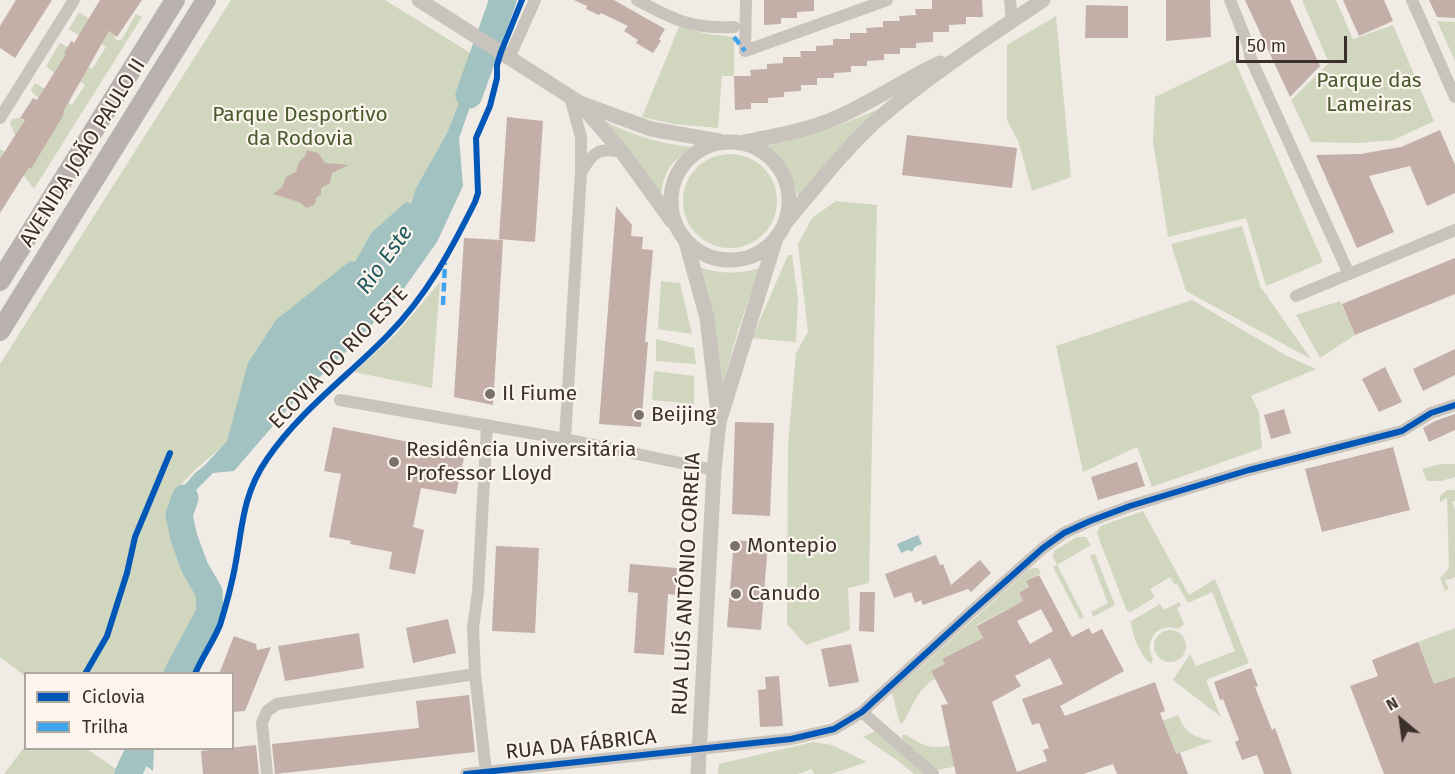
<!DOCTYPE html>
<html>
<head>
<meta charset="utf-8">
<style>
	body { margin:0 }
	#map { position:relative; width:1455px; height:774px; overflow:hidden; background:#f0ebe5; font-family:"Fira Sans",sans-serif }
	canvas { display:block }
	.legend { position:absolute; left:24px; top:672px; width:210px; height:78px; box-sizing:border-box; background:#fbf5ee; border:2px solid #aea6a0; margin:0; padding:8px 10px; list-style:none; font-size:18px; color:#3b302b }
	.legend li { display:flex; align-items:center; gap:12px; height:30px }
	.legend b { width:30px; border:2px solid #aea6a0 }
	.north { position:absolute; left:1371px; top:690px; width:60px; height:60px; -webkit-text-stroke:4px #fbf5ee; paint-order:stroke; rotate:331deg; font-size:16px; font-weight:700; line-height:24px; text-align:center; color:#3b302b }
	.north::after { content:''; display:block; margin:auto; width:21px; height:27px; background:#3b302b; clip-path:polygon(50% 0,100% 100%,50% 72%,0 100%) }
	.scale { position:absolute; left:1236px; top:36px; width:111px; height:27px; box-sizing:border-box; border:3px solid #3b302b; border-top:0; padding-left:8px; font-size:18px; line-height:21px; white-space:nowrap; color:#3b302b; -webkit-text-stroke:4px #fbf5ee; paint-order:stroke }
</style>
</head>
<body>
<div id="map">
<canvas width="1455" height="774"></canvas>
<ul class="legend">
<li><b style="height:8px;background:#0057b8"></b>Ciclovia</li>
<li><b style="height:8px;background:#3fa3eb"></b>Trilha</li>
</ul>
<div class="north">N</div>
<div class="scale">50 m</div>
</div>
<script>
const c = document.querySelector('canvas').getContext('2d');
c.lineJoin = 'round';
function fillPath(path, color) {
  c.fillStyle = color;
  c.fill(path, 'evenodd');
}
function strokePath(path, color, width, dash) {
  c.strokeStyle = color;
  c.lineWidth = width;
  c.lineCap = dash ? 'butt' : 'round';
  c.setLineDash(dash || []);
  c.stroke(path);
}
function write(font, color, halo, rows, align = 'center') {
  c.font = font + ' "Fira Sans",sans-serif';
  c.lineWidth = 4.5;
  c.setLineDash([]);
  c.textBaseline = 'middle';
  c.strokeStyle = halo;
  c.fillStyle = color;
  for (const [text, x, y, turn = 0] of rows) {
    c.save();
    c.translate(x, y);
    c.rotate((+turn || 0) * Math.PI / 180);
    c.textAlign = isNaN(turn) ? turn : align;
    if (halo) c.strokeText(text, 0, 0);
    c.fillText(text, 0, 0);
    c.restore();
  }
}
fillPath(new Path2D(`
	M231,0H385L477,57L447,133L416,188L411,204L371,233L355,263L227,441C212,458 190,470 178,489C156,523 210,578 204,613C202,624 176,662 169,673L26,674L25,676L0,657V364Z
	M1302,0H1336L1353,39L1393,25L1434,121L1394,140L1358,143L1311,142L1291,100L1329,63Z
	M79,12L113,34L117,41L122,39L136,14L142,17L34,189L25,177L0,160V149L31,168L41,151L15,135L10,123L12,119L20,118L50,136L64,114L54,107L42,103L31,90L35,83L72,105L85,85L59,66L54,73L46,66L60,43L68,47L65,53L92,69L106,47L93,38L91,42L69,29Z
	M1056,16L1071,177L1032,191L1019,143L1007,120V45Z
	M1437,21L1455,22V61Z
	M679,27L708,34L734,37V76H722L718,128L673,124L642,117Z
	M1234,59L1323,262L1266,286L1246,218L1168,237L1153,141L1155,97Z
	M890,104L799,202C794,178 785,160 765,146C808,138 850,122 890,104Z
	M599,118C628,134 659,144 693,147C671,163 665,167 661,195Z
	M683 201a47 47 0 1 1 94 0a47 47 0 1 1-94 0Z
	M836,201L877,205L869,583L848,588L850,630L806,645L787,624L788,446L796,353L808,332L798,244L812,218Z
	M1242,226L1260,286L1311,359L1186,291L1171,244Z
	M788,255H792L798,299L796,342L752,338Z
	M698,267C724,274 737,275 763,267C742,310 730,355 720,401Z
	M661,281L680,283L692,334L658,329Z
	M440,282L432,388L354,372L396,334Z
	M1192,300L1285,355L1316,369L1251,396L1259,412L1262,448L1152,487L1137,447L1083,472L1056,346Z
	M1340,301L1355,335L1320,358L1296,315Z
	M656,339L694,348L696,364L656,361Z
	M654,371L694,376V404L652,400Z
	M1441,464H1455V477L1441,481H1427L1422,469Z
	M1447,490H1455V501H1452L1455,510V577L1445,581L1449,589L1445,591L1440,578L1449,568L1447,498L1440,502V496Z
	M1143,511L1189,595L1215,579L1249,663L1206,680L1221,717L1173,680L1190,654L1196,666L1235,651L1212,592L1188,603L1177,584L1175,585L1170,577L1150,589L1155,597L1131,612L1127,611L1099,539L1097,533L1100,526Z
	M1077,537H1086L1091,545L1057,565L1084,617L1080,619L1053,567L1057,565L1053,556L1054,551Z
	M1095,554L1115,605L1093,617L1091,612L1108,603L1090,556Z
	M1034,568H1038L1041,573L1026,581L1029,587L1019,593L1023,601L977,625L983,638L942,659L945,664L931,671L935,679C918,688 912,707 903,723L900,724L892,693L1028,570Z
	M1179,602L1181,606L1177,608L1184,624L1178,629C1158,621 1143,641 1153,659L1151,664C1141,657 1131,633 1131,621L1160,604L1164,610Z
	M1455,628V677L1442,682L1441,701L1418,642Z
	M1154 646a16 16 0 1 1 32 0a16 16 0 1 1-32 0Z
	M1178,715C1187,735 1192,736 1213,741L1171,756L1169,737L1166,729L1161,731L1159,722Z
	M877,730L928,774H914L897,760L863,737Z
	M902,735H906C929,749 932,749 958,744L963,765L932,771L905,748Z
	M813,742L832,745L867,762L831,774H814L812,769L798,774H718L719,764Z
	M25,746L26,748L87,749L119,771L118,774H4Z`), '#d1d6bf');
fillPath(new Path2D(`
	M498,0H508L496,33L488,26Z
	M477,57L486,62L459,138L463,186L437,242L405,287L359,339L291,405L234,471L213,473L190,496L187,521L215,589L216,609L181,673H175L210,612L209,592L195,568L176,510L179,492L195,473L205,465L227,441L248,363L276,320L350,261L355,262L371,233L406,202L411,204L416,188L447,133Z
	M918,535L922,544L915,547L912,552L908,550L901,553L897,544Z
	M132,748L154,749L153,771L129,753Z`), '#a1c2c1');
strokePath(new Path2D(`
	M469,95L503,0
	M177,674L210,612L209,592L195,568L184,538L179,515L185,498
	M128,774L140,748`), '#a1c2c1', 27);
fillPath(new Path2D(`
	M16,0H52L15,58L0,48V26Z
	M100,0H142L117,37L109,31L63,112L64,114L31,169L29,167L0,213V159L25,120L20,118L33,98L37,100L66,54L64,53L71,41L74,43Z
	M574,0H614L665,29L659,39L661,41L653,53L636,43L638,40L624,31L628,26L601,13L599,15L586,9L587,6Z
	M764,0H814V11L797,12V18H781V24L764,25Z
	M932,0H982L983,17H966V24L949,25V32H933V42L916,43V48H900V54H884V60L867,61V66H851V72L834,73V78H817V85H801V91L784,92V97L768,98V103H751V109L735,110L734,76H751L750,70L767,69V64L783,63V57H801L800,51H816V46L833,45V39H850V33H867L866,28L883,27V21H900L899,16L916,15L915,9H932Z
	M1166,0H1210L1211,37L1166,41Z
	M1245,0H1290L1320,66L1290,97Z
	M1343,0H1384L1393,21L1359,36Z
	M1429,0H1455V18L1437,17Z
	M1086,5L1128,6V38H1085Z
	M507,117L543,121L535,242L499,239Z
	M1440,130L1455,165V193L1427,206L1410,166L1369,176L1394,232L1357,248L1316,155L1360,154L1401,147Z
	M907,135L1017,148L1012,188L902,175Z
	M307,150L318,153L325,163L349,165L332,173L330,183L321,188V195L316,198L315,204L307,208L299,202L273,194L282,187L286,177L296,172L299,162L305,156Z
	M616,206L632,225L631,236L643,237L642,249L653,250L645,342H648L641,427L599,424Z
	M464,238L503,240L493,405L454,397Z
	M1455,258V294L1355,335L1342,304Z
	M1455,349V375L1423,391L1413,369Z
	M1385,367L1402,402L1379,412L1362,379Z
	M1284,409L1291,433L1271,439L1264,415Z
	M1455,414V430L1429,442L1423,428L1435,421Z
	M735,422L774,423L770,516L732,514Z
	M333,427L465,453L456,494L421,488L413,527L424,530L415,574L389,569L392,552L350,544L351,541L329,537L341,474L324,471Z
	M1393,447L1410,510L1322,532L1305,469Z
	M1137,462L1145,486L1098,500L1091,477Z
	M734,540L768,543L761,630L727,627Z
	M496,546L539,548L535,633L492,631Z
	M936,555L940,565L943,564L951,585L980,560L991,573L971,592L968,589L923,605L921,600L915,603L911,592L894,598L885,574Z
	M630,564L677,568L675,595L668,594L664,655L634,653L638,593L628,592Z
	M1039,575L1072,637L1089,628L1092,634L1102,629L1124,671L1060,706L1065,716L1155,682L1165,711L1160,713L1176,754L1180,753L1188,774H1117L1113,764L1084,774H956L941,705L948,704L931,671L945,664L942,659L983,638L977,626L1023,601L1019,593L1029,587L1026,581ZM1041,609L1053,631L1030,644L1017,621ZM1050,658L1063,684L1022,699L1032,725L1039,723L1049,748L1043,750L1047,761L1017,772L992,702L1021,686L1015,676Z
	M860,592H875L874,632L859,631Z
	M448,619L456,653L413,663L406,628Z
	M359,633L364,668L285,681L278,646Z
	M234,636L256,644L257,650L271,647L245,711L232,712V674H219Z
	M1418,642L1434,684L1455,677V774H1384L1350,686L1378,676L1372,660Z
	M851,644L859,682L829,687L821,649Z
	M1251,668L1258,686L1255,687L1272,730L1275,728L1292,774H1264L1257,755L1242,760L1235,742L1239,740L1223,699L1220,700L1214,682Z
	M779,676L783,726L760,727L758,690L766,689L765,677Z
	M469,695L475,752L275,774L272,744L419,728L416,701Z
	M256,745L259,774H203L201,751Z`), '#c3afa7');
strokePath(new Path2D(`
	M637,0C674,20 691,29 734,27
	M746,0L745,51L887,0
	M1010,0L1012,21
	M1230,0L1248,45L1251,59L1349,274
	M1412,0L1455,97
	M509,58L535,0
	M0,118L74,0
	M582,171C593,152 599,147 622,152
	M1296,296L1455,230
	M340,400L565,439L714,470
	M565,439L581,172V137L570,97
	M862,712L933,774
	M486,772L475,674L473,628L478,592L487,425
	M267,774L262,723L267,711L277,704L475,674
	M466,774L791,739L834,729L862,712L971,612L1043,548L1064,533L1090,521L1130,506L1249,470L1402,431L1431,413L1455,405`), '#c9c3be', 12);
strokePath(new Path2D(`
	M419,0L580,103L651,129L719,141
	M582,106L622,152L672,221
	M671 201a59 59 0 1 1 118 0a59 59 0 1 1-118 0Z
	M744,142C776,136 809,130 838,117C873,102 905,79 940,63
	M786,222C816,187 843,151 877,120C929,75 987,38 1043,0
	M686,242L707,318L718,413
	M698,774L714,470L719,422L776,238`), '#c9c3be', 15);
strokePath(new Path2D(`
	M0,281L175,0
	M0,331L206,0`), '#b8b1ad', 20);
strokePath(new Path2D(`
	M734,37L745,51
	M443,305L445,263`), '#3fa3eb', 4.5, [9, 4.5]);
strokePath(new Path2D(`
	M85,674L107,636L127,573L135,537L170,453
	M195,674C202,657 213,642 220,625C224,612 228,598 231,585C243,539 238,501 267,459C300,411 347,377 388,335C427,295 450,252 475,202L478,193L476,138L490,106L497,78V65L501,52L522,0
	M466,774L791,739L834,729L862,712L971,612L1043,548L1064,533L1090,521L1130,506L1249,470L1402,431L1431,413L1455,405`), '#0057b8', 6);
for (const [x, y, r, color] of [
	[490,394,6,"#7a716c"],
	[639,415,6,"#7a716c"],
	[394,462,6,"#7a716c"],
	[735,546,6,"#7a716c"],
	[736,594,6,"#7a716c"]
]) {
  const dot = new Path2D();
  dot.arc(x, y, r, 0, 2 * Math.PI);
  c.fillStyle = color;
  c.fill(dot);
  strokePath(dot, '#fbf5ee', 2);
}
write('21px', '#4a5a2e', '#fbf5ee', [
	["Parque das",1369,81],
	["Lameiras",1369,105],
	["Parque Desportivo",300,115],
	["da Rodovia",300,139]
]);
write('21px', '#3b302b', '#fbf5ee', [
	["AVENIDA JOÃO PAULO II",83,153,-58],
	["ECOVIA DO RIO ESTE",339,358,-46],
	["RUA LUÍS ANTÓNIO CORREIA",687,584,-87],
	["RUA DA FÁBRICA",581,745,-6]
]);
write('21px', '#3b302b', '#fbf5ee', [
	["Il Fiume",502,394],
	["Beijing",651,415],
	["Residência Universitária",406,450],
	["Professor Lloyd",406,474],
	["Montepio",747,546],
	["Canudo",748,594]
], 'left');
write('italic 22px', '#1f5a5e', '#fbf5ee', [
	["Rio Este",385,260,-54]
]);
</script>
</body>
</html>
